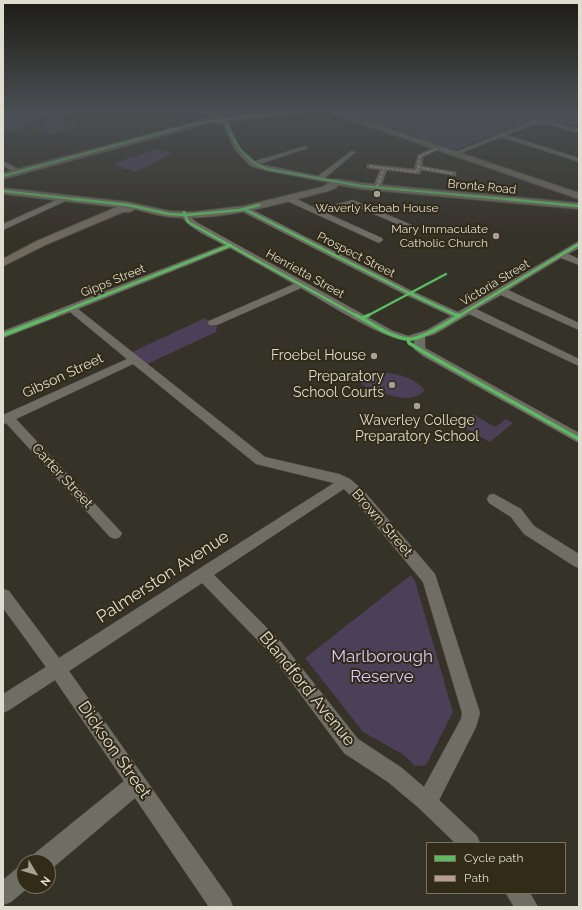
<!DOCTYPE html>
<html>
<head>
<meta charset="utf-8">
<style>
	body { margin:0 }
	#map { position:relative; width:582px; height:910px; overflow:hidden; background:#353228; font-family:Raleway,sans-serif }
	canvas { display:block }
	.frame { position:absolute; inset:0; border:4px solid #dfdcd0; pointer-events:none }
	.legend { position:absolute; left:426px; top:842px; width:140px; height:52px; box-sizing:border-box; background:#312b18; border:1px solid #777262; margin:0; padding:5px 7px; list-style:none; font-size:12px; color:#dfdcd0 }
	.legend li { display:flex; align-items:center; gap:8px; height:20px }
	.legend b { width:20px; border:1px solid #777262 }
	.north { position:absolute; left:16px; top:854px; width:40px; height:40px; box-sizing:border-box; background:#312b18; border:1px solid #777262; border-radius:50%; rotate:128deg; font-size:11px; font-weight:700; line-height:16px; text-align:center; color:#dfdcd0 }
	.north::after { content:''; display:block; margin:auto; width:14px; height:18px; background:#a4a095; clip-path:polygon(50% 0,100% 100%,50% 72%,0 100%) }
</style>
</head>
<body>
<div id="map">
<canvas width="582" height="910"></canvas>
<div class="frame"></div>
<ul class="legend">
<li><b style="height:5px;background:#5cba63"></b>Cycle path</li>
<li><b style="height:5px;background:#b99d93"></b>Path</li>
</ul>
<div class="north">N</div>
</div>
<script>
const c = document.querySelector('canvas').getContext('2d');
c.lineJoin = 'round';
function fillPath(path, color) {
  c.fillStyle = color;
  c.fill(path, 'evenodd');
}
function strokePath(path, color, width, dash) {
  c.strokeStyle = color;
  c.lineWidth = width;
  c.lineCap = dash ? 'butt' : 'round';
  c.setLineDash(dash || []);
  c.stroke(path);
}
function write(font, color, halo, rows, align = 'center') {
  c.font = font + ' Raleway,sans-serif';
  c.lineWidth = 4;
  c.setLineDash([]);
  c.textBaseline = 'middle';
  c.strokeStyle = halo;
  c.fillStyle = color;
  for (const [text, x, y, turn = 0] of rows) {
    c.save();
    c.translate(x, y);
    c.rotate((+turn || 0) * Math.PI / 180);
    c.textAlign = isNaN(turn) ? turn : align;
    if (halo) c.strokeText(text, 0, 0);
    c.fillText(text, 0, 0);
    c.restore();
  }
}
fillPath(new Path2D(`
	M339,111H579V127L549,121H532L456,150Z
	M3,113L43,115L20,129L3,133Z
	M61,118L78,126L49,134L32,125Z
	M157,149L172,153L136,172C128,168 121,169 114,164Z
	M205,318L217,326L216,332L143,366L128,354Z
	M374,371C391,373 414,376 425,390C410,407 381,392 362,385L360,379Z
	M473,414L495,427L506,419L513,423L490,442L460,425Z
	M411,575L415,581L453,712L426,765L415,766L404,755L363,732L305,658Z`), '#4b4058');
const minor = new Path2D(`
	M3,111L60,113L80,111L60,117L3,114Z
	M201,111H209L222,118L217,119Z
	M223,120L228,121L240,148L255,161L305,146L308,148L260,164L318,176L351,151L356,152L325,178L339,180L340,182L336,184L267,171L250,166L234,149L222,121Z
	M534,120L550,121L579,129V133L550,125L535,124L507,135L579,158V162L501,137L456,155L451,154Z
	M438,146L440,147V149L423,157L422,166L456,172V176L421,170L420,174H417L387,170L380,189H374L373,187L380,170L367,168V164L414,169L418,155Z
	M3,161L21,170L22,172L18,174L3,166Z
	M65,196H71L72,198L3,230V224Z
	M285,196H291L317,209L353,200L414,226L413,228H407L352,205L324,212L382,238L383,240L379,243L285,200Z
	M241,207H247L412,291L458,312L579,241V248L568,254L579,259V265L561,258L508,290L579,323V330L501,295L476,309L579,359V366L469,314L435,334L425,337V348L579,433V443L423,356L414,349V340C394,347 322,300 301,288L217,325H209L208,323L209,321L294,284L230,248L78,309L265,457L339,474L350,479L363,490L435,574L480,713L476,727L439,800L477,836L480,843H455L420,809L388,782L344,753L270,653L202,583L69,671L230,899L233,907H209L135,798L50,870H48V862H31L34,854L124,781L55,680L9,710L3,713V694L46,667L3,608V589L9,591L59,658L334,483L256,464L133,364L16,419L122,533L120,537L115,539L110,537L6,423L3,424V415L127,359L70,312L3,338V331L224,245C215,240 182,225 182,215L186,213H189L190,217L198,223L393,331L408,336L427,330L451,316L406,295L241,211ZM344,489L353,498L423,582L462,713L461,719L424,787L402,768L358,739L282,643L214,575Z
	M494,494L521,509L534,526L579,554V568L574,566L524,534L511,517L489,503L487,499L489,495Z
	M24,866V886H30L11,902L3,905V880L16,869Z
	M506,893H530L538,907H514Z`);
const major = new Path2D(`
	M278,111H302L298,113L231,121L221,124L214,122L3,179V173L217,116L227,117Z
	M325,111H336L579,193V199Z
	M336,179L361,183L579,203V209L361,189L338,185L336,188L328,191C277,204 224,221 171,217C159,216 146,212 135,209L130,212H123L45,245L3,266V259L37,241L117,207L3,194V188L128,202L169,211L193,212L244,206L322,187C327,185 331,180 336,179Z`);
strokePath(minor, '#525047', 1);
strokePath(major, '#525047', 2);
fillPath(minor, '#6f6d64');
fillPath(major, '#6e6a5d');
strokePath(new Path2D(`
	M370,166L384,168
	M418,167L453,174
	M377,187L384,168L417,172L420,156L438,148`), '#b99d93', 1.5, [3, 1.5]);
strokePath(new Path2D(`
	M227,119L298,111
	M225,121C234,143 244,161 267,169L361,186L517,200
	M3,176L186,126L214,120L219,122L225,121
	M3,191L82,200`), '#5cba63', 2);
strokePath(new Path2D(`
	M74,199L128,205L169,214L186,215L240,210L259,205
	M506,199L579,206
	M244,209L409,293L458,316
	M184,212L188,222L357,316
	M52,316L231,245
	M367,316L446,274
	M459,316L579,244`), '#5cba63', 2.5);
strokePath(new Path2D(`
	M356,315C371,323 388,336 407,339C420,341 449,322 460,315
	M456,315L459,316
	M362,318L369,315
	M3,335L55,315
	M408,339L409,343L427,354L579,439`), '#5cba63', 3.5);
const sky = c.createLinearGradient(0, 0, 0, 238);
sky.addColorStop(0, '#1d1c16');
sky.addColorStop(0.47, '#4b4f53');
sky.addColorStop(1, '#4b4f5300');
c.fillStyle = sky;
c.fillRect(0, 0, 582, 238);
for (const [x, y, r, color] of [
	[377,194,4,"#a4a095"],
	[496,236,4,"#a4a095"],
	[374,356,4,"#a4a095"],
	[392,385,4,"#a4a095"],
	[417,406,4,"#a4a095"]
]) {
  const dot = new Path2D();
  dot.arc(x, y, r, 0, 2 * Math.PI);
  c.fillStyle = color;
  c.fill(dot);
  strokePath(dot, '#312b18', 1.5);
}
write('12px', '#dfdcd0', '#312b18', [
	["Bronte Road",482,187,5],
	["Prospect Street",356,255,27],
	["Henrietta Street",305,274,29],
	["Gipps Street",113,281,-22],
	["Victoria Street",495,283,-31]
]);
write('12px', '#dfdcd0', '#312b18', [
	["Waverly Kebab House",377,208],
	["Mary Immaculate",488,229,"right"],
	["Catholic Church",488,243,"right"]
]);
write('14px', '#dfdcd0', '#312b18', [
	["Froebel House",366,356],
	["Preparatory",384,377],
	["School Courts",384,393],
	["Waverley College",417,421,"center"],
	["Preparatory School",417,437,"center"]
], 'right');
write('14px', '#dfdcd0', '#312b18', [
	["Gibson Street",63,376,-25],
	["Carter Street",62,476,47],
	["Brown Street",382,523,49]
]);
write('17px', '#dfdcd0', '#312b18', [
	["Palmerston Avenue",163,577,-33],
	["Blandford Avenue",307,689,51],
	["Dickson Street",114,750,55]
]);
write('17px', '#dfc6ff', '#312b18', [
	["Marlborough",382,657],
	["Reserve",382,677]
]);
</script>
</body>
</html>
